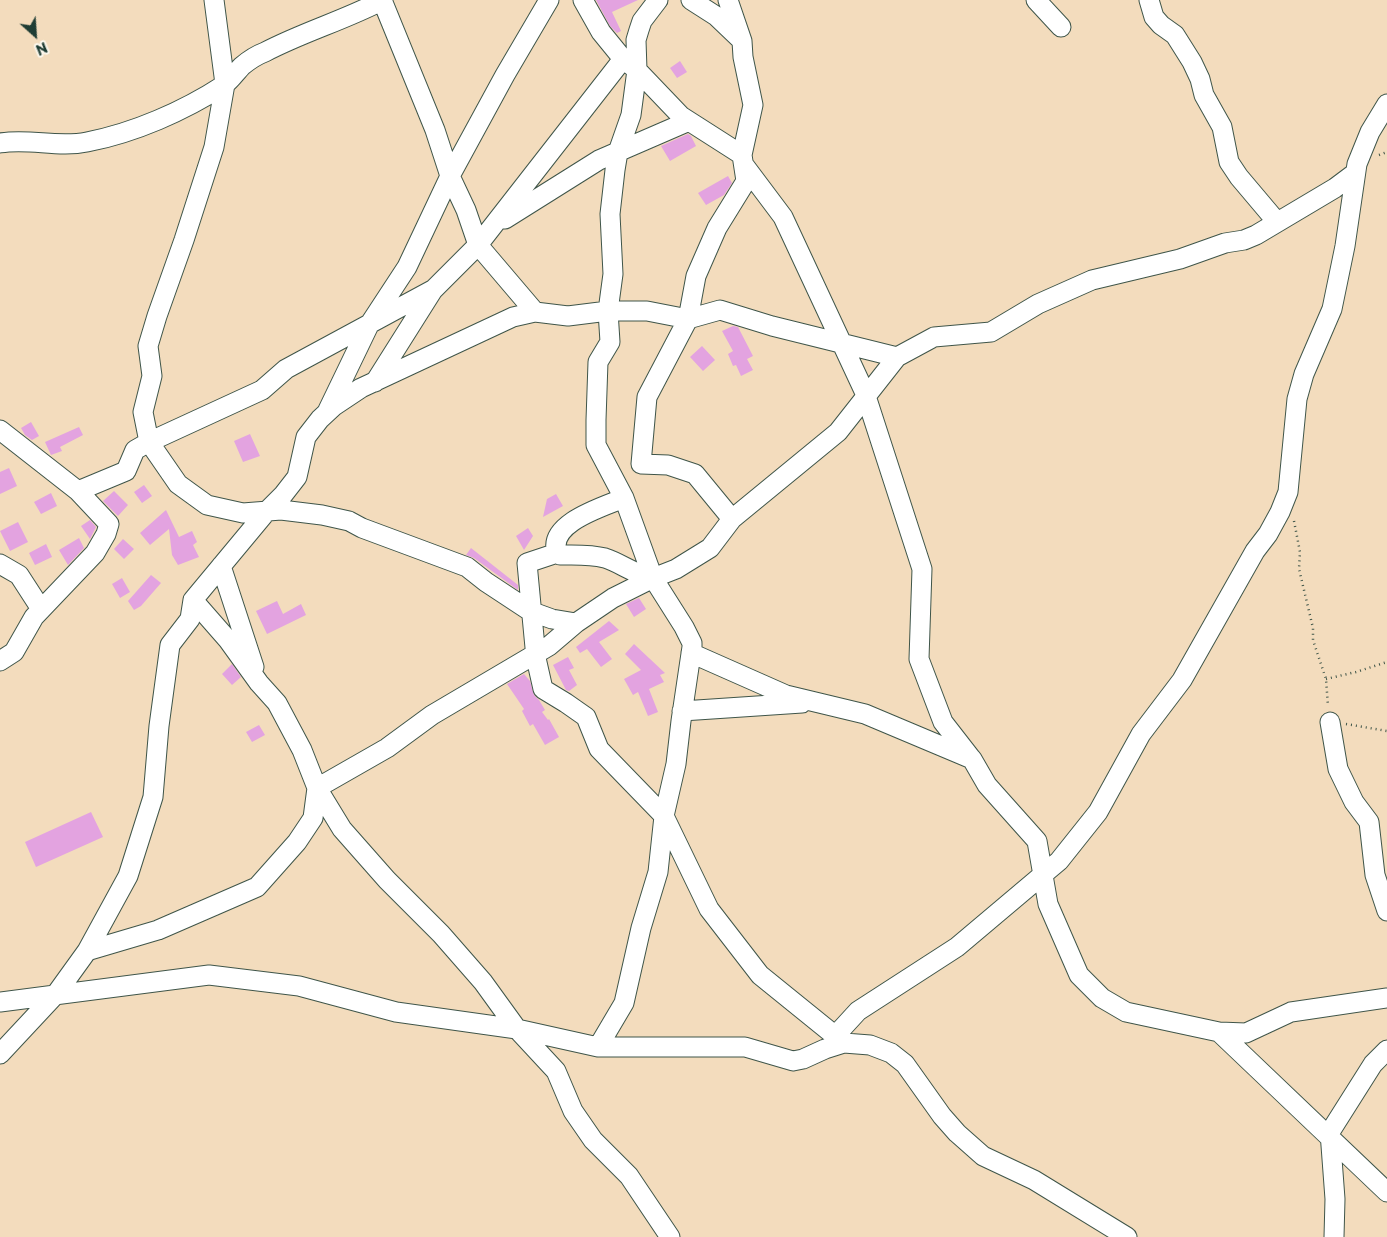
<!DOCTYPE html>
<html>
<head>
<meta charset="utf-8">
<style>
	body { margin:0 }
	#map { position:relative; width:1387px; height:1237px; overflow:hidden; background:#f3dcbd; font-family:"Playpen Sans",sans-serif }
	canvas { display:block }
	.north { position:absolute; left:10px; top:10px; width:50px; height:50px; -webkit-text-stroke:4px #fbf7ec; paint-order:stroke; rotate:154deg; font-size:14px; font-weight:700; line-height:20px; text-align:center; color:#1f3d34 }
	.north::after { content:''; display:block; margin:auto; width:18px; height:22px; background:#1f3d34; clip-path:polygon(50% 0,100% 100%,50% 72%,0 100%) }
</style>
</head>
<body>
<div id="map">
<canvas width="1387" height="1237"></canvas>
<div class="north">N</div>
</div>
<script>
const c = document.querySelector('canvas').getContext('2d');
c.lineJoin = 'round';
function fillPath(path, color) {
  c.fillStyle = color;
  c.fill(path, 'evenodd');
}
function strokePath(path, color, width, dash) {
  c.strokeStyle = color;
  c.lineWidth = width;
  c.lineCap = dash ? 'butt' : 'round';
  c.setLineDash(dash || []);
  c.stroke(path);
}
fillPath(new Path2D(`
	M596,0H638L612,12L621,31L617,33L610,26Z
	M680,61L687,72L677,78L670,68Z
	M688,134L691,136L696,146L670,161L661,146Z
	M728,176L732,183L724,195L706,205L698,193Z
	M733,326L738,327L753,356L747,359L753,370L741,376L736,365L733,366L728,354L733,351L722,331Z
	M702,346L715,360L703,371L690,357Z
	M31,422L39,436L32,440L25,435L21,428Z
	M79,427L83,435L60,447L62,451L51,455L45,442Z
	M250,434L260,456L243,462L234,441Z
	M9,468L17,486L0,494V472Z
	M144,485L152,496L142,503L134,492Z
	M114,491L128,505L118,516L103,501Z
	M51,493L57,506L41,514L34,502Z
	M556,494L563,506L543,517L547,499Z
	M166,510L179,537L192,531L197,542L193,545L199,557L178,565L172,555L169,529L150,545L140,533Z
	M90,520L96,527L90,539L81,526Z
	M18,522L28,542L10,551L0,531Z
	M528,528L533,536L524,550L516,536Z
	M79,538L84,548L68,565L59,550Z
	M123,539L134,549L124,559L114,549Z
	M46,544L52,557L35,565L29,553Z
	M471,548L518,585V590L474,558L466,555Z
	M151,575L161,583L141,606L134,610L128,601Z
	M122,578L130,592L120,598L112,584Z
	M639,598L646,609L634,617L626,604Z
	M277,601L283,614L301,604L306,615L267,634L256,611Z
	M609,621L619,630L599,642L612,659L601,667L587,649L580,653L576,647Z
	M634,644L665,673L660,675L664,682L649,689L658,712L648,716L638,692L633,695L624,679L641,670L625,654Z
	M568,657L574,668L569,670L577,685L569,691L566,690L553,665Z
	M232,664L241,677L232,685L222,674Z
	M524,674L530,681L534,695L539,700L545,710L542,712L548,720L549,719L559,737L545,745L533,724L530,726L522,711L524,709L507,684Z
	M259,725L265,735L252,742L246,732Z
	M91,812L103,837L36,867L25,842Z`), '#e3a3e0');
const minor = new Path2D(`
	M214,0L225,84L214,147L184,240L157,316L148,346L152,376L143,412L149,442L178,484L207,505L243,513L281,510L322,515L349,521L362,528L467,567L486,582L530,611L552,619L576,623
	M382,0L435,130L450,176L466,210L478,245L535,312
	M583,0L601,32L623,59L637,70L681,116L742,155L746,181L717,228L696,276L688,319L647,397L641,464L668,465L695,474L732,519
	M691,0L716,16L739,38
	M728,0L742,41L743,57L753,105L742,155
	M1036,0L1061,27
	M1149,0L1154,17L1161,25L1175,35L1192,62L1200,79L1204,95L1222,127L1229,162L1239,177L1277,222
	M0,143C29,138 58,148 87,142C134,133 184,111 224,85C231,80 236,72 242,66C248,61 257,55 265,52C303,32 345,20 383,0
	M744,165L783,217L865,393L922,569L919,659L943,722L971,758
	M505,219L599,160L689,121
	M375,382L433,290
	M328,410L369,325L407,267L450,176L505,75L549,0
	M0,430L78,491L109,524L106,534L95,553L34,617L14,652L0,661
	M78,491L126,471L135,450L149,442L262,390L286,369L434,289L478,245L623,59
	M624,498C603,507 547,523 557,553L560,555C575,555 590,554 605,558C621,563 635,575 653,578
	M557,553L527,563L536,658L543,689L566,703L586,717L599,749L664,816L709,909L760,975L844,1043
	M0,564L19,575L41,609
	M221,566L254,667
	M193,600L228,640L259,683L277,703L302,750L317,788L342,829L387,880L441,934L483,982L517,1029L556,1071L573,1111L593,1140L629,1176L670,1237
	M691,653L786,695L865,714L972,759L987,785L1037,841L1048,904L1079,975L1102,998L1126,1012L1219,1032L1387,1192
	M682,711L802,703
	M1330,722L1338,769L1354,802L1369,822L1375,875L1387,911
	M317,788L387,748L432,715L549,646L576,623L613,598L653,578L676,569L710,548L732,519L838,432L897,357
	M87,951L158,930L257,887L297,842L313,818L317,788
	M0,1002L209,975L299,986L396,1012L517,1029L598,1047H745L793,1061L803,1059L825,1049L844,1043L870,1045L891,1053L905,1064L942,1116L957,1133L983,1156L1034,1180L1127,1237
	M1219,1032L1246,1033L1291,1012L1387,998
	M836,1035L858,1011L957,947L1059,861L1098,812L1141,734L1182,680L1255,551L1268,534L1280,512L1288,492L1297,399L1304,374L1332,309L1345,246L1357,164L1370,132L1387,104
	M598,1047L624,1003L641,928L658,872L664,816L676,764L681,721L692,647V643L684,627L653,578L624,498L596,445V420L598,362L610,342L608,311L613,274L610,214L615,170L618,152L631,115L637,70L636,40L639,30L642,21L658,0
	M0,1054L56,994L87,951L128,876L153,797L159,726L170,645L190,619L193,600L267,511L283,495L297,477L306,437L320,419L334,406L361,388L513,317L535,312L568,316L608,311H647L688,319L720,310L772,326L897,357L934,337L991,332L1038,304L1092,280L1180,259L1225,243L1244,240L1256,235L1335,188L1355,173
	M1334,1237L1335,1199L1330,1132L1373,1064L1387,1050`);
strokePath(minor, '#3f5549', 21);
strokePath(new Path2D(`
	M1379,155L1387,152
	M1294,521L1300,552L1299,569L1313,628V640L1326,679L1328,706
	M1326,679L1356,672L1387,662
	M1346,724L1387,731`), '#3f5549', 2.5, [1, 4]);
strokePath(minor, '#fff', 19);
</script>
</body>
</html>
